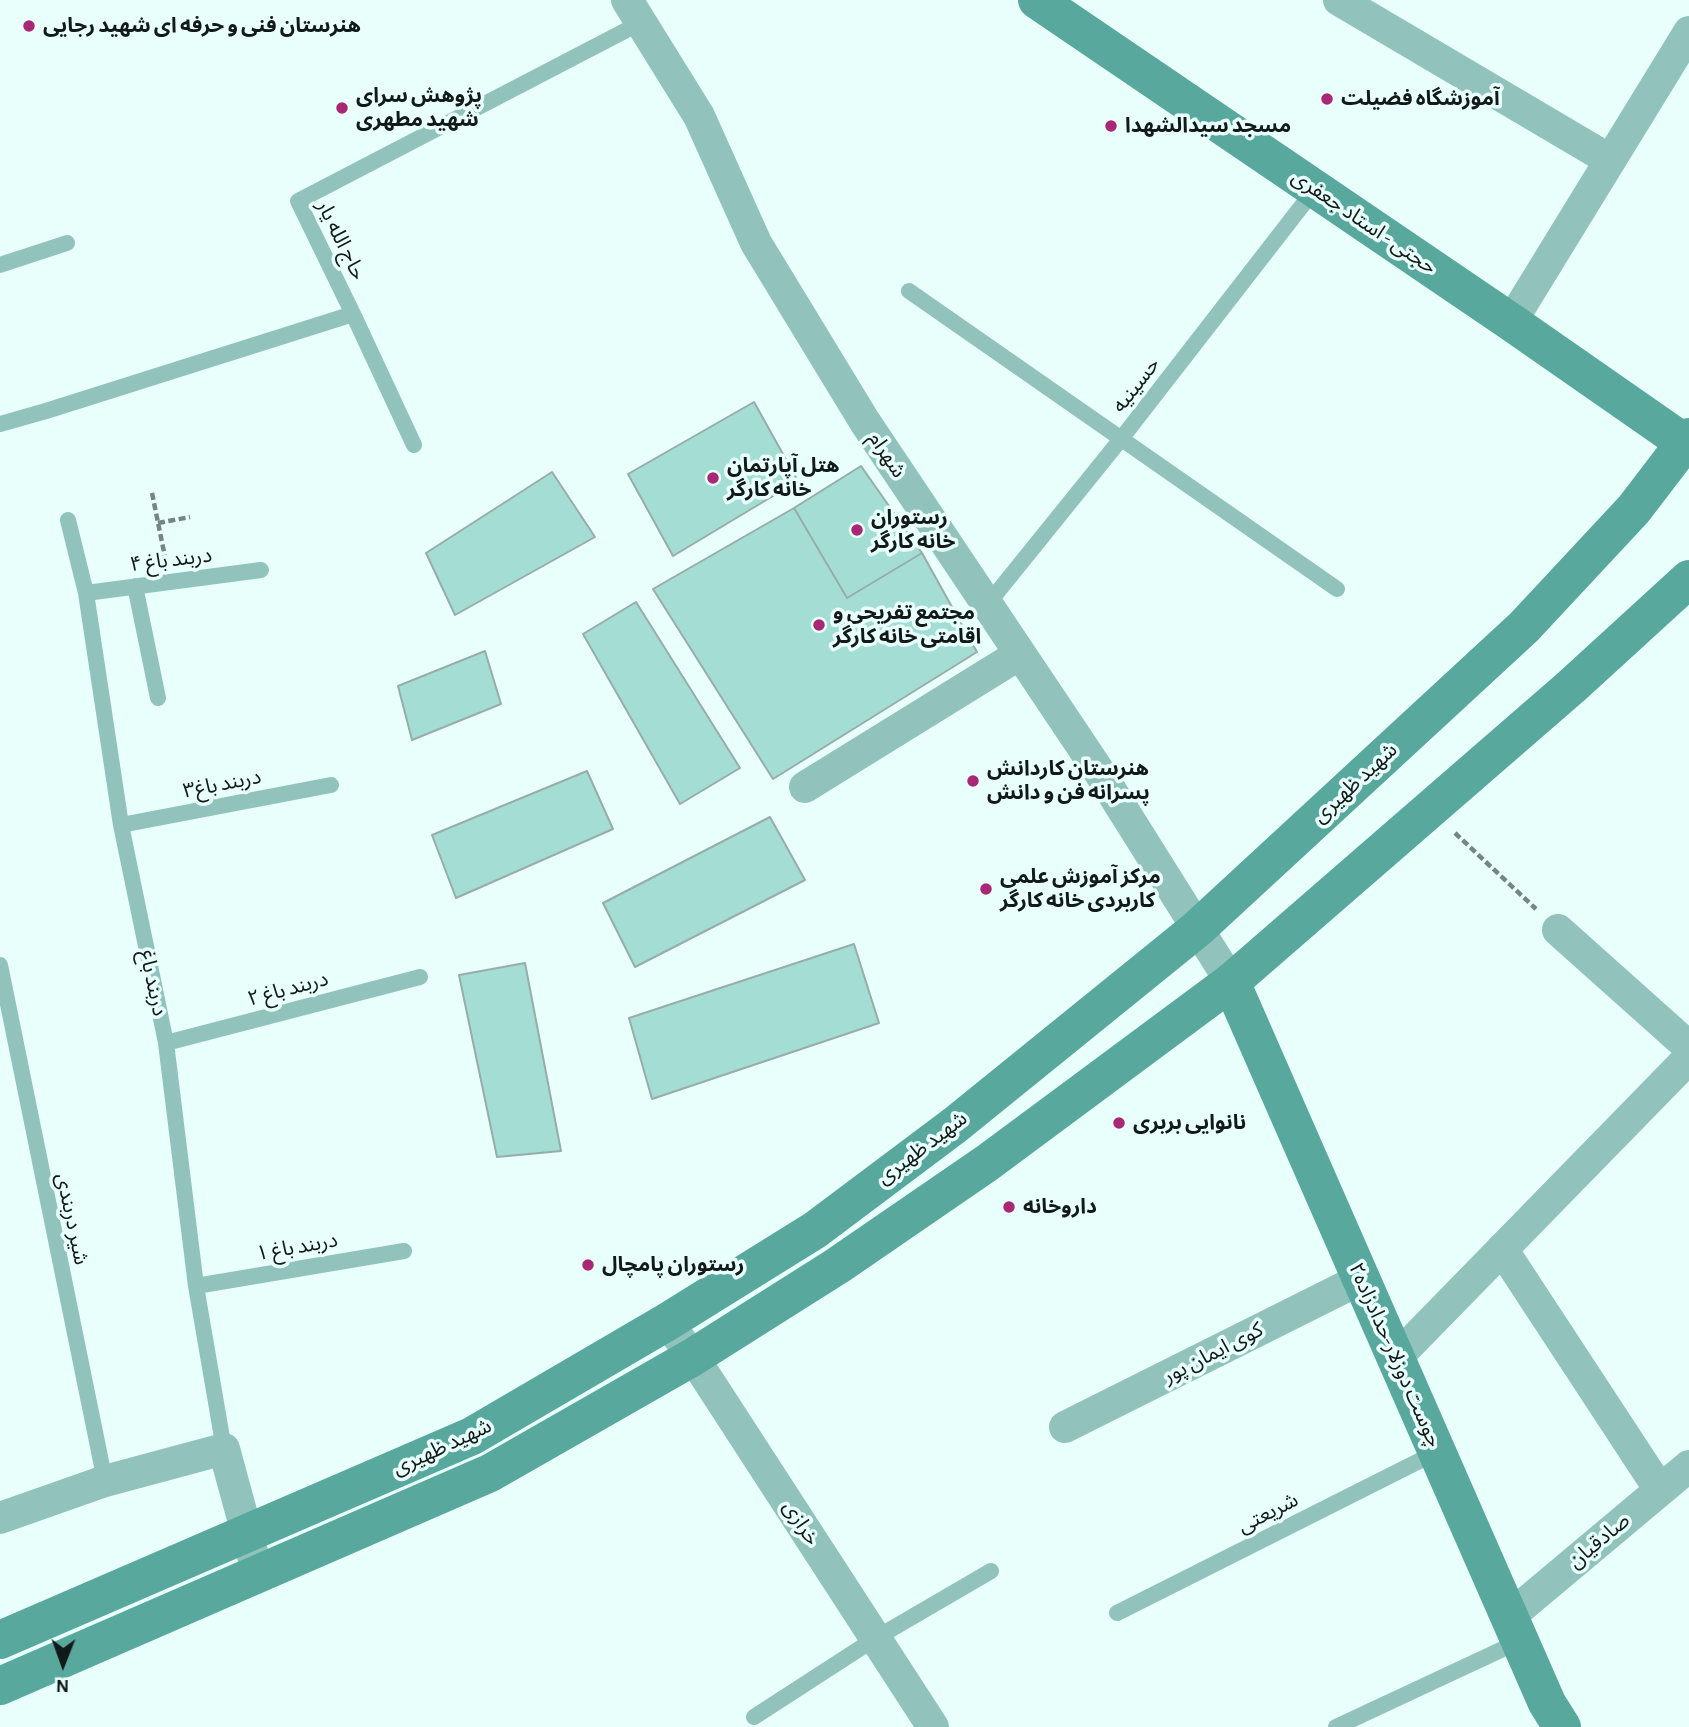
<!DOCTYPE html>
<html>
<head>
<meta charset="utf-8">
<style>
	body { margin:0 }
	#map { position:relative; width:1689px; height:1727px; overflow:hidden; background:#e8fffb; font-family:"Alegreya Sans",sans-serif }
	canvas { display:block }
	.north { position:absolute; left:28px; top:1629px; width:70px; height:70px; -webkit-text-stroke:5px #e8fffb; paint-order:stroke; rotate:181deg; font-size:19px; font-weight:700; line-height:28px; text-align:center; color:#121a19 }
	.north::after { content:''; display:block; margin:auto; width:24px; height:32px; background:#121a19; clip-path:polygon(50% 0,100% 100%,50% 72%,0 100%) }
</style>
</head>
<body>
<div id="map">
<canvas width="1689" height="1727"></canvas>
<div class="north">N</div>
</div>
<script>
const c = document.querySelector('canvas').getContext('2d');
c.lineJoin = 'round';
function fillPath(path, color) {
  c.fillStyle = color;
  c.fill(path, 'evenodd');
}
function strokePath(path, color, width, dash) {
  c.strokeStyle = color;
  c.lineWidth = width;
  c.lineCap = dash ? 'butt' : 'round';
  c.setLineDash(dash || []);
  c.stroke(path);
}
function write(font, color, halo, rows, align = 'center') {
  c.font = font + ' "Alegreya Sans","Noto Sans Arabic",sans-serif';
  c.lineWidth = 7;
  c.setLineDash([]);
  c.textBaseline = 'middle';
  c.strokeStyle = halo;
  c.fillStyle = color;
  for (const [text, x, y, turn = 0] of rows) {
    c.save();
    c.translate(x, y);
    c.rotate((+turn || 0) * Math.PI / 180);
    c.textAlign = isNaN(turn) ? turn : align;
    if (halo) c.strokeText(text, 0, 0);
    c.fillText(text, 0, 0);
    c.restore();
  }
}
const building = new Path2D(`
	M754,402L798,481L673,556L628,474Z
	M861,466L922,553L847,598L794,508Z
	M552,472L595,537L455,615L426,553Z
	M794,508L847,598L922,553L977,652L773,779L653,589Z
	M636,602L740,768L680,804L583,634Z
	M485,651L501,704L412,740L398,686Z
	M587,771L613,829L456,898L432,835Z
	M770,817L805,880L635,967L603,903Z
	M854,944L879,1023L652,1099L629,1018Z
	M525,963L561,1151L497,1157L459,975Z`);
fillPath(building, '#a4ddd4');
strokePath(building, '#97adaa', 2);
strokePath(new Path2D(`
	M152,493L165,557
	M158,523L190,517
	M1455,833L1536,909`), '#768583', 4.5, [7, 3.5]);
strokePath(new Path2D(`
	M0,265L67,243
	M909,291L1337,589
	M353,314L414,445
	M0,424L46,411L353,314L298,201L642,22
	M68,520L86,593L121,825L166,1043L196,1286L224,1449
	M135,586L158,698
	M86,593L261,570
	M987,605L1121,439L1315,189
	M121,825L331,785
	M0,965L105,1481
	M166,1043L420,977
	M196,1286L404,1251
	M1117,1613L1437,1452
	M754,1717L876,1638L991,1571
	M1336,1727L1520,1641`), '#91c3bc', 16);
strokePath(new Path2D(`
	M627,0L699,116L756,243L865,422L1098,770L1231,982
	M1339,0L1610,160
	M1511,322L1689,32
	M805,787L1020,654
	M1558,930L1689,1047
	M1502,1249L1660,1490
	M667,1322L693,1357L933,1727
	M1396,1358L1689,1058
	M1065,1427L1361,1279
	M0,1518L105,1481L224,1449L258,1574
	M1509,1617L1689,1466`), '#91c3bc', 32);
strokePath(new Path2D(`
	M1037,0L1511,322L1689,446
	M1231,982L1547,1703L1562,1727
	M0,1640L472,1436L667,1322L815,1230L955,1125L1197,929L1524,627L1634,509L1689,437
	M0,1686L490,1473L693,1357L837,1266L987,1163L1231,982L1572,686L1689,579`), '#58a89e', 38);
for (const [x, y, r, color] of [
	[29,26,7,"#a92876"],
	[1327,99,7,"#a92876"],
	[342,108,7,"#a92876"],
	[1111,126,7,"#a92876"],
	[713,478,7,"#a92876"],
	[857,530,7,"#a92876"],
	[819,625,7,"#a92876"],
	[973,781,7,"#a92876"],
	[986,889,7,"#a92876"],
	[1119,1123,7,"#a92876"],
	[1009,1207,7,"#a92876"],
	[588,1265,7,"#a92876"]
]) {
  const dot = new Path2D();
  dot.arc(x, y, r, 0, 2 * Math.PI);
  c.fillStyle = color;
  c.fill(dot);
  strokePath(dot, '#e8fffb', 2.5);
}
write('bold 21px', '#121a19', '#e8fffb', [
	["هنرستان فنی و حرفه ای شهید رجایی",43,26],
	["پژوهش سرای",356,96],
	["شهید مطهری",356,120],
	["آموزشگاه فضیلت",1341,99],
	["مسجد سیدالشهدا",1125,126],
	["هتل آپارتمان",727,466],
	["خانه کارگر",727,490],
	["رستوران",871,518],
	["خانه کارگر",871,542],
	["مجتمع تفریحی و",833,613],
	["اقامتی خانه کارگر",833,637],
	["هنرستان کاردانش",987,769],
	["پسرانه فن و دانش",987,793],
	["مرکز آموزش علمی",1000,877],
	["کاربردی خانه کارگر",1000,901],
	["نانوایی بربری",1133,1123],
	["داروخانه",1023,1207],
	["رستوران پامچال",602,1265]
], 'left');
write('21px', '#121a19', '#e8fffb', [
	["حجتی - استاد جعفری",1364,222,34],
	["حاج الله یار",341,240,64],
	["حسینیه",1136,385,-52],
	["شهرام",887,455,56],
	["دربند باغ ۴",171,560,-7],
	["شهید ظهیری",1355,783,-43],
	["دربند باغ۳",222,784,-11],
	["دربند باغ",153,983,78],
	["دربند باغ ۲",288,989,-15],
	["شهید ظهیری",922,1148,-37],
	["شیر دربندی",72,1219,78],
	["دربند باغ ۱",297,1247,-10],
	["کوی ایمان پور",1213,1353,-27],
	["چوست دوزلار-حدادزاده۲",1395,1355,66],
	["شهید ظهیری",442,1447,-25],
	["شریعتی",1268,1513,-27],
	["خرازی",801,1523,57],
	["صادقیان",1599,1541,-40]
]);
</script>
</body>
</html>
